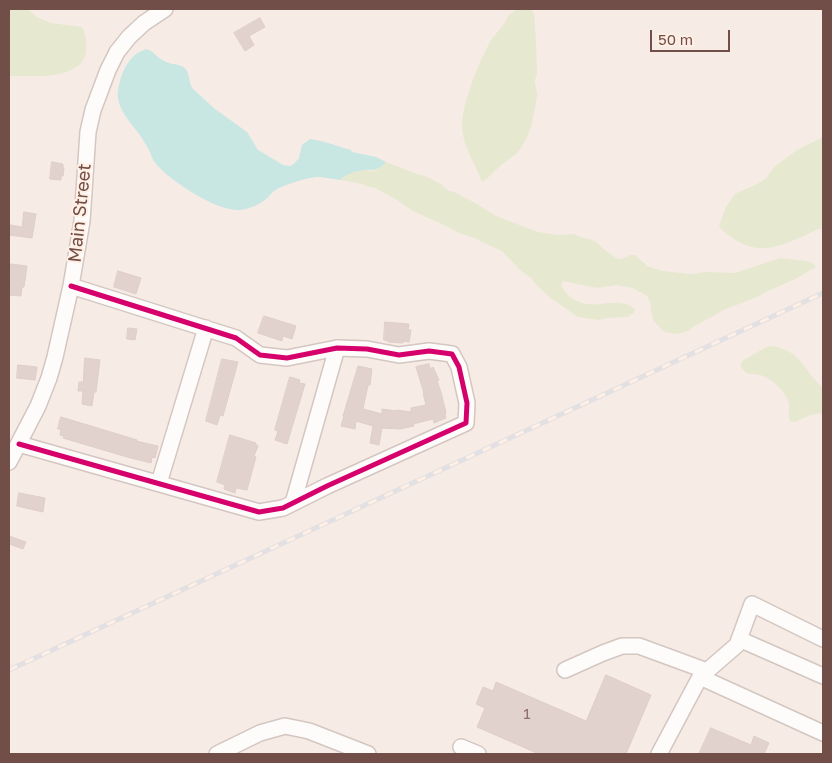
<!DOCTYPE html>
<html>
<head>
<meta charset="utf-8">
<style>
	body { margin:0 }
	#map { position:relative; width:832px; height:763px; overflow:hidden; background:#f6ebe5; font-family:"Golos Text",sans-serif }
	canvas { display:block }
	.frame { position:absolute; inset:0; border:10px solid #714e47; pointer-events:none }
	.scale { position:absolute; left:650px; top:30px; width:80px; height:22px; box-sizing:border-box; border:2px solid #714e47; border-top:0; padding-left:6px; font-size:15px; line-height:18px; white-space:nowrap; color:#714e47; -webkit-text-stroke:4px #ffefe4; paint-order:stroke }
</style>
</head>
<body>
<div id="map">
<canvas width="832" height="763"></canvas>
<div class="frame"></div>
<div class="scale">50 m</div>
</div>
<script>
const c = document.querySelector('canvas').getContext('2d');
c.lineJoin = 'round';
function fillPath(path, color) {
  c.fillStyle = color;
  c.fill(path, 'evenodd');
}
function strokePath(path, color, width, dash) {
  c.strokeStyle = color;
  c.lineWidth = width;
  c.lineCap = dash ? 'butt' : 'round';
  c.setLineDash(dash || []);
  c.stroke(path);
}
function write(font, color, halo, rows, align = 'center') {
  c.font = font + ' "Golos Text",sans-serif';
  c.lineWidth = 4;
  c.setLineDash([]);
  c.textBaseline = 'middle';
  c.strokeStyle = halo;
  c.fillStyle = color;
  for (const [text, x, y, turn = 0] of rows) {
    c.save();
    c.translate(x, y);
    c.rotate((+turn || 0) * Math.PI / 180);
    c.textAlign = isNaN(turn) ? turn : align;
    if (halo) c.strokeText(text, 0, 0);
    c.fillText(text, 0, 0);
    c.restore();
  }
}
fillPath(new Path2D(`
	M9,9H27L37,17L51,23L82,27C86,34 87,42 86,50C85,81 30,76 9,76Z
	M518,9H532C535,17 535,20 535,29C536,44 537,58 537,73C537,76 535,78 535,81C535,87 538,91 537,97C533,118 531,139 515,155C510,159 504,162 499,167C493,172 489,178 482,182C476,165 463,146 462,128C461,106 478,64 489,44C493,36 500,30 505,22C506,20 507,17 509,15C511,13 515,11 518,9Z
	M823,137V228C815,229 809,234 802,237C792,241 777,247 767,248C748,250 730,239 719,226L726,207L735,194L759,183L766,178L774,167L797,150Z
	M386,162L417,174L427,177L441,184L449,191L454,192L477,204L496,216L538,232L558,235L573,234L581,237L589,239L596,242L605,250L616,258L621,259L631,255H635L647,266L662,271L691,274L706,272L735,273L780,258L806,261L812,263L816,267L795,279L766,292L759,296L724,310L695,326L688,331L678,334L664,332L654,321L651,311L650,302L647,296L633,288L617,285L597,288L563,281L561,286C585,322 612,291 635,309L633,314H631L628,317L606,318L599,320L578,317L552,299L537,286L531,278L519,269L502,251L484,243L475,238L457,232L444,225L413,211L397,200L375,188L366,186L362,184L340,180C346,174 355,171 363,170C366,170 369,171 372,171C378,170 383,166 386,162Z
	M770,346C801,349 803,370 823,388V413C813,414 805,416 796,422L790,421C787,414 791,406 787,398C782,389 773,380 763,376C753,372 746,378 740,365L743,360C753,356 760,349 770,346Z`), '#e6e9d0');
fillPath(new Path2D(`
	M146,49C153,51 154,54 159,58C162,60 166,62 169,63C176,65 183,64 187,71C190,77 189,84 193,89L215,109L247,132L258,150L283,165L290,166L294,164L299,158L302,145L310,139C324,141 337,146 351,150L352,152L376,157L386,162C378,172 374,169 364,170C355,171 346,174 340,180C332,179 325,177 317,177C309,177 280,186 274,191C271,193 269,197 266,199C256,207 243,212 230,209C210,206 165,178 154,161C152,158 151,154 149,150C146,145 143,139 139,134C131,123 120,112 118,98C117,90 120,80 123,72C128,61 134,53 146,49Z`), '#c8e6e2');
const building = new Path2D(`
	M260,18L265,27L249,36L254,45L245,51L234,33Z
	M52,162L63,164V168H64L63,176H61V180L50,179Z
	M24,212L36,214L32,238L9,235L10,225L22,227Z
	M11,264L27,266L24,287H22L21,296L9,295Z
	M118,271L141,278L136,294L114,287Z
	M264,316L296,326L292,339L283,336L282,341L258,333Z
	M385,322L409,324L408,330H411L409,342L403,341V343L388,342V341L384,340Z
	M128,328L137,329L135,340L127,339Z
	M85,358L100,360L96,392H94L92,406L82,404L83,391H78L79,382H83Z
	M222,359L238,362L223,416L220,415L217,425L206,421Z
	M429,364L430,369L433,367L439,380L437,381L441,392L446,413L445,414L446,418L434,423L433,419L413,424L414,426L400,429L382,428L379,445L370,443L373,426L356,421L355,429L341,426L344,416H343L358,366L372,369L370,385H368L363,409L382,414V409L397,411V410L411,412V408L426,405L423,393H424L416,367Z
	M18,365L37,367L35,380L17,378Z
	M290,377L300,380L299,383L305,384L287,444L275,440L278,431L275,430Z
	M61,417L114,433L137,440L136,441L158,446L155,458L152,457L151,463L127,457L63,438L64,436L60,435L61,429H58Z
	M230,435L256,443V445L258,446L254,456L256,457L247,490L236,488L235,493L224,489L225,485L217,482Z
	M19,493L45,498L43,512L17,506Z
	M9,536L26,542L23,549L9,544Z
	M606,675L651,695L626,754H539L477,727L485,708L476,704L483,687L493,691L496,682L586,721Z
	M711,728L751,745L754,736L769,743L764,754H699Z`);
fillPath(building, '#e1d2cd');
strokePath(building, '#decdc8', 1);
const minor = new Path2D(`
	M19,444L259,512L283,508L327,486L466,423L467,403L459,367L452,354L429,351L399,355L367,349L337,348L287,358L260,355L236,338L71,286
	M9,462L38,406L49,378L55,357L71,286L82,221L88,132L93,110L108,70L117,52L129,37L144,23L165,9
	M159,483L206,328
	M293,503L337,348
	M739,639L823,676
	M565,670L603,653L622,646H639L707,671
	M700,677L737,645L752,604L823,639
	M461,747L478,754
	M217,754L260,733L285,726L309,731L368,754
	M659,754L700,677L823,733`);
strokePath(minor, '#d4c6c0', 18);
strokePath(minor, '#fefcfb', 15);
const rail = new Path2D(`
	M9,670L823,293`);
strokePath(rail, '#e2e0e2', 5);
strokePath(rail, '#ffefe4', 3, [9]);
strokePath(new Path2D(`
	M19,444L259,512L283,508L327,486L466,423L467,403L459,367L452,354L429,351L399,355L367,349L337,348L287,358L260,355L236,338L71,286`), '#d6006c', 5);
write('15px', '#8f716b', null, [
	["1",527,714]
]);
write('18px', '#714e47', '#ffefe4', [
	["Main Street",80,213,-84]
]);
</script>
</body>
</html>
